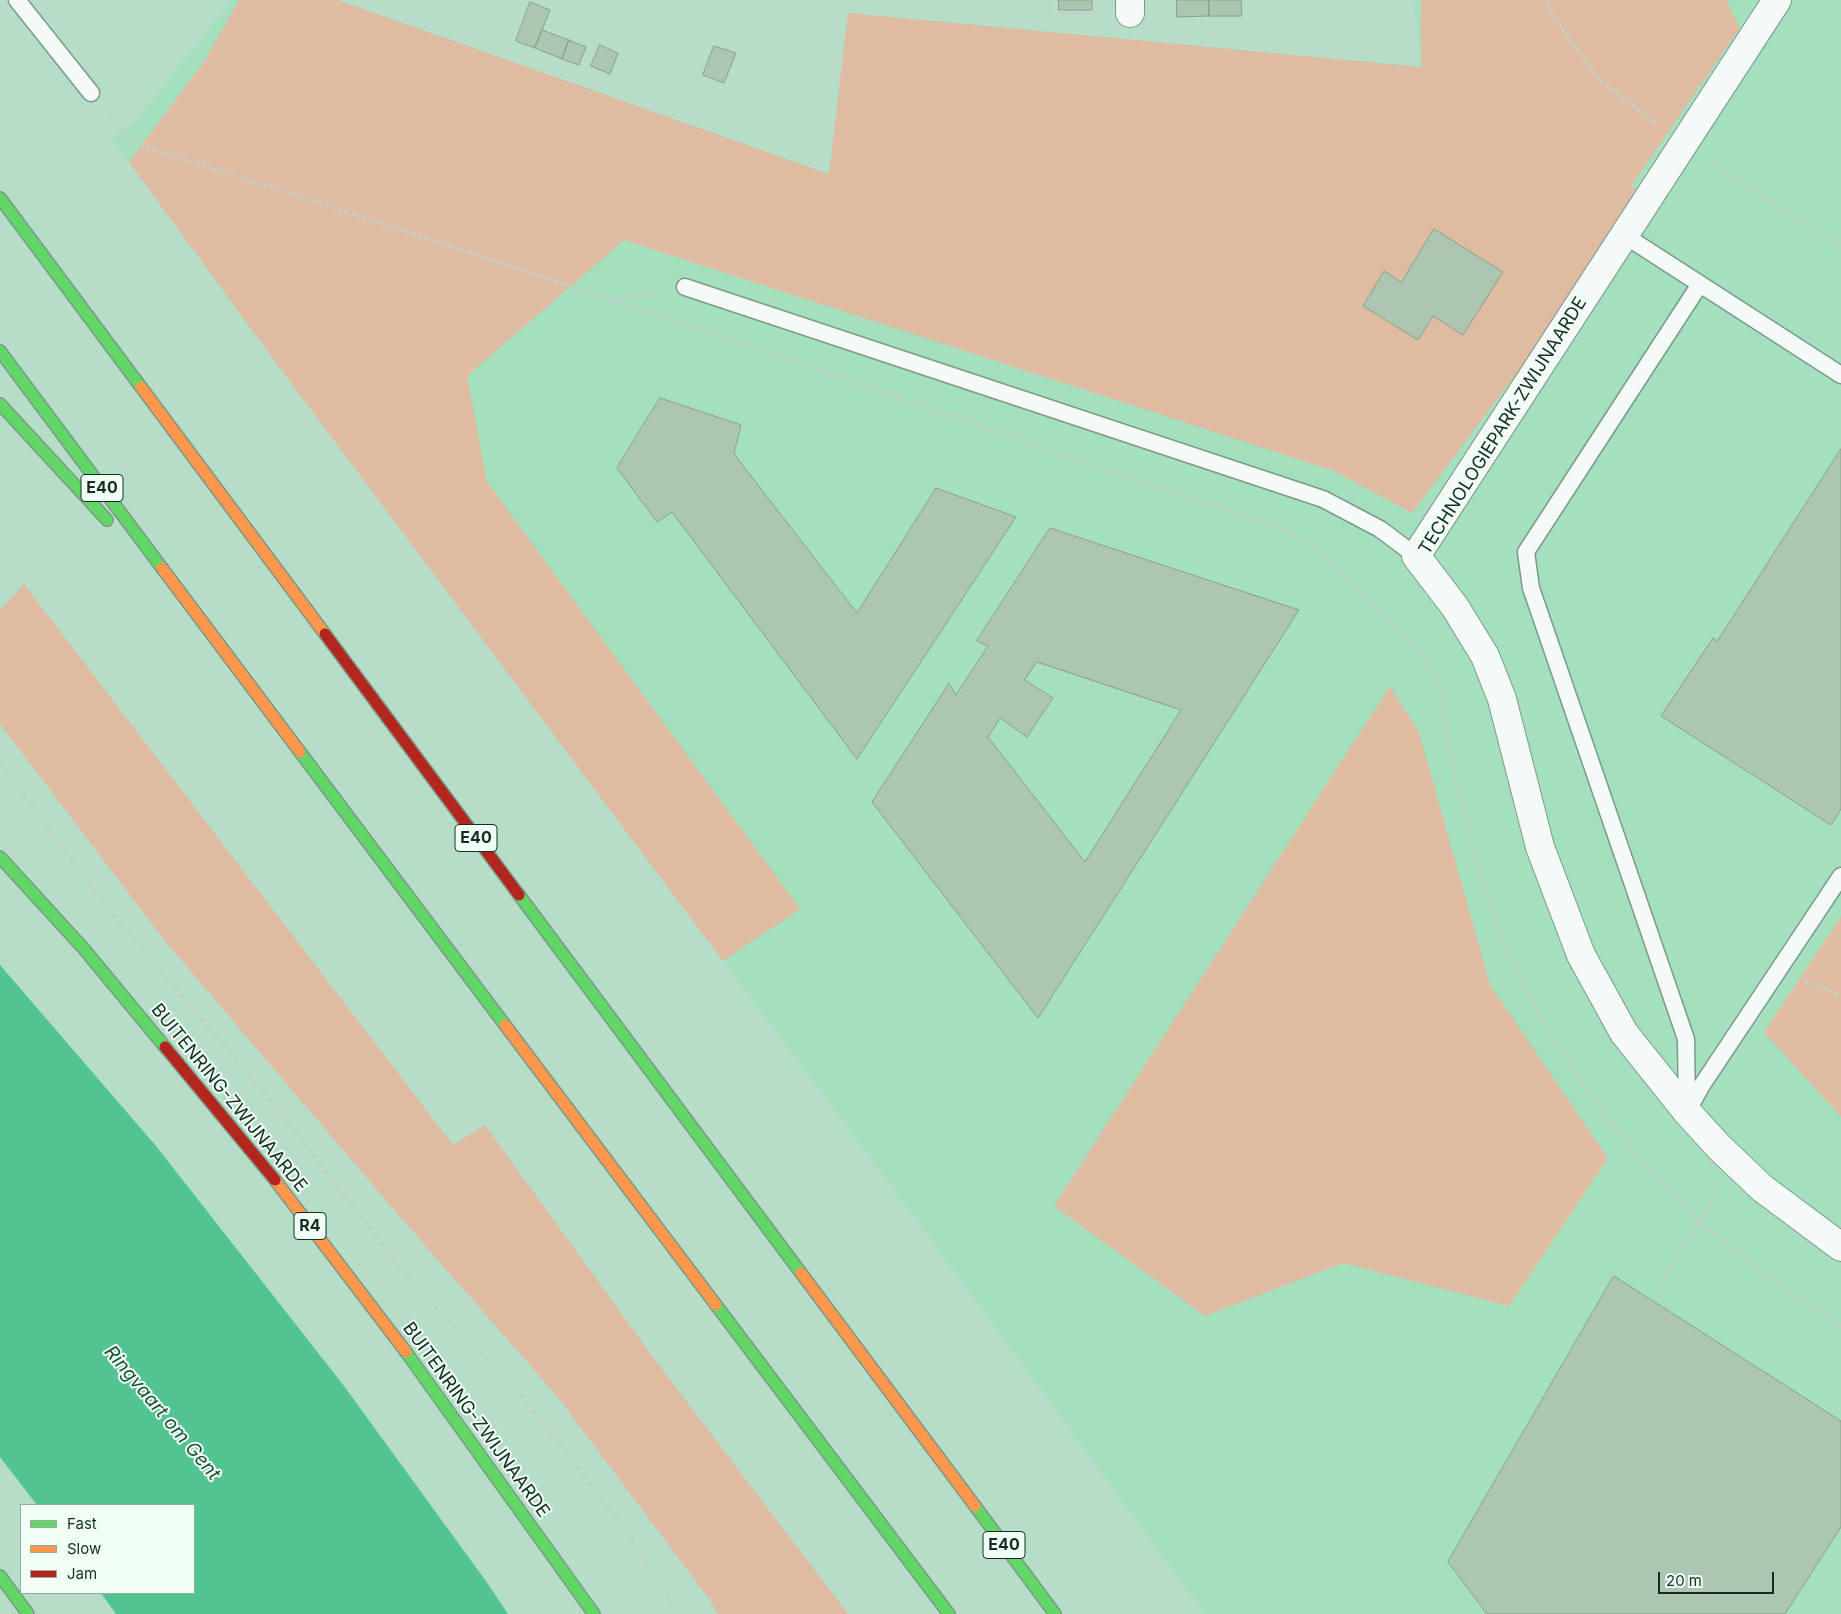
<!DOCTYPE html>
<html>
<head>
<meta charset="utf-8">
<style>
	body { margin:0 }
	#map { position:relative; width:1841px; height:1614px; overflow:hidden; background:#b6ddc7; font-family:Inter,sans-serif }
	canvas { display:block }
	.legend { position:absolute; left:20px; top:1504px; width:175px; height:90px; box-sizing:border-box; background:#f1fef6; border:1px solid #98aba0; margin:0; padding:6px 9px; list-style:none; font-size:15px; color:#132e20 }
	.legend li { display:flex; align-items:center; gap:10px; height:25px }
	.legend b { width:25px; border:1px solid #98aba0 }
	.scale { position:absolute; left:1658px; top:1572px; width:116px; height:22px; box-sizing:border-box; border:2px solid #132e20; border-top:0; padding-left:6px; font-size:15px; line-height:18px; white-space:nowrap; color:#132e20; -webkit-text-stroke:4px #f1fef6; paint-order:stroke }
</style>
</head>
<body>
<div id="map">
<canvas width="1841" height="1614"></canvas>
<ul class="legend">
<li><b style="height:6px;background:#63d668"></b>Fast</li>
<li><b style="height:6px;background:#ff974d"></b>Slow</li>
<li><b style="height:6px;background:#b3261e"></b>Jam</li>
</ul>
<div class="scale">20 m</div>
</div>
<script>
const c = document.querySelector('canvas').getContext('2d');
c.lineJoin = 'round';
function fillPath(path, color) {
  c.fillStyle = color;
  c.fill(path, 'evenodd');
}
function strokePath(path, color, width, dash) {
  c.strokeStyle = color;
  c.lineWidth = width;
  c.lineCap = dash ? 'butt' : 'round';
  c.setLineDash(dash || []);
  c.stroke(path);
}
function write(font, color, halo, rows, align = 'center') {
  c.font = font + ' Inter,sans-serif';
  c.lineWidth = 4;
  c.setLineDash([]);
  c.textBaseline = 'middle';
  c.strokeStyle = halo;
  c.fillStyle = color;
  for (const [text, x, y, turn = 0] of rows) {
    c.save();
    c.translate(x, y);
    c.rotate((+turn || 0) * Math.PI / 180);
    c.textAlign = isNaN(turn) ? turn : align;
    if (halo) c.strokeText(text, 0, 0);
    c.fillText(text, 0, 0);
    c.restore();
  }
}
fillPath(new Path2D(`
	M232,0H338L829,174L848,13L1421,67L1414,0H1841V1614H1205L923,1228L279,367L112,139L137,120Z`), '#a4e0be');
fillPath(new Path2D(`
	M239,0H338L829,174L848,13L1421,67V0H1726L1740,28L1631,186L1649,196L1412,513L1334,471L624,240L467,376L487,482L800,909L723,961L279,367L129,162L204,62Z
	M24,584L453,1145L485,1125L655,1360L848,1614H718L710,1600L556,1395L401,1218L165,941L0,724V611Z
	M1390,686L1419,732L1490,985L1608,1158L1509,1306L1343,1263L1205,1316L1054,1206Z
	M1841,917V1117L1764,1032Z`), '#debba1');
fillPath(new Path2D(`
	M0,965L156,1146L344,1386L488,1584L508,1614H116L101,1593H194V1505H37L0,1457Z`), '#52c491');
const building = new Path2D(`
	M1059,0H1092V10H1059Z
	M1177,0H1209V16L1177,17Z
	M1209,0H1241L1242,16H1209Z
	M530,2L550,10L535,48L516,41Z
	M542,30L569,40L562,59L535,48Z
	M569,40L586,47L579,65L562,59Z
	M600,45L618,53L610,74L591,66Z
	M714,46L736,53L724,83L703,75Z
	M1434,229L1503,272L1463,335L1433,316L1418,340L1363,306L1384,271L1401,282Z
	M660,398L741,425L734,454L857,613L936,488L1016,517L857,759L672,512L657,522L617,468Z
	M1841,449V809L1831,825L1661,716L1713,638L1717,641Z
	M1050,528L1299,610L1038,1018L872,802L949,683L956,695L988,646L977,641ZM1037,662L1181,710L1085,862L988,737L1000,718L1027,737L1053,698L1025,680Z
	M1614,1276L1841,1421V1527L1785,1614H1487L1448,1562Z`);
fillPath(building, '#acc6b2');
strokePath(building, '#89a28e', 1);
const lane = new Path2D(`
	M17,0L91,93
	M1624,235L1841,375
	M685,287L1323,499L1380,529L1416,556
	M1688,1110L1702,1085L1841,876
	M1687,1111L1686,1039L1531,588L1526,552L1700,284`);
const street = new Path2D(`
	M1777,0L1416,556L1455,607L1485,656L1502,699L1540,847L1581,955L1624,1033L1687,1112L1719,1147L1762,1188L1841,1247
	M1130,13V0`);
const fast = new Path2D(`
	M0,198L141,387
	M0,351L162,568
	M0,404L107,520
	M300,752L505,1025
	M0,857L84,949L165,1047
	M519,895L801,1273
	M716,1305L949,1614
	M406,1352L594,1614
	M975,1506L1055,1614
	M0,1576L28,1614`);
const slow = new Path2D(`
	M141,387L325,634
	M162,568L300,752
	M505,1025L716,1305
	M275,1180L406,1352
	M801,1273L975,1506`);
const jam = new Path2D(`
	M325,634L519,895
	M165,1047L275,1180`);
strokePath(lane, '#7b9a89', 19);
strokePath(street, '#7b9a89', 30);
strokePath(fast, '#7b9a89', 14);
strokePath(slow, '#7b9a89', 14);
strokePath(jam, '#7b9a89', 14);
strokePath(new Path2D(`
	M1050,0L1049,14L1096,13
	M1547,0L1552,15L1600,80L1656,123
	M108,114L132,142L613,300L658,292
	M1711,164L1841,247
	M613,300L1283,529L1312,547L1345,575L1393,624L1427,662L1445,691V721L1452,762L1477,867L1505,943L1540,1016L1589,1094L1639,1159L1701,1222L1768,1278L1841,1326
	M0,764L115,917L277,1108L415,1286L518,1390L624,1528L679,1614
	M1804,983L1819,986L1841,996
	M1659,1287L1718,1192`), '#c4cfc8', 3, [4, 2.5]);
strokePath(lane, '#f4faf7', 16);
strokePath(street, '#f4faf7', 28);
strokePath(fast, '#63d668', 11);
strokePath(slow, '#ff974d', 11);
strokePath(jam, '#b3261e', 11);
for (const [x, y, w] of [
	[102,488,42],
	[476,838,42],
	[310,1226,32],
	[1004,1545,42]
]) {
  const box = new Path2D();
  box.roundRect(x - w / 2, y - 13.5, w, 27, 4);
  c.fillStyle = '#f1fef6';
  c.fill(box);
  strokePath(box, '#132e20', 1);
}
write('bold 16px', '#132e20', null, [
	["E40",102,488],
	["E40",476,838],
	["R4",310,1226],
	["E40",1004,1545]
]);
write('18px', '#132e20', '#f1fef6', [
	["TECHNOLOGIEPARK-ZWIJNAARDE",1503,426,-58],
	["BUITENRING-ZWIJNAARDE",229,1098,51],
	["BUITENRING-ZWIJNAARDE",476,1420,54]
]);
write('italic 19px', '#1c5137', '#f1fef6', [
	["Ringvaart om Gent",162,1413,50]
]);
</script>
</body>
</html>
